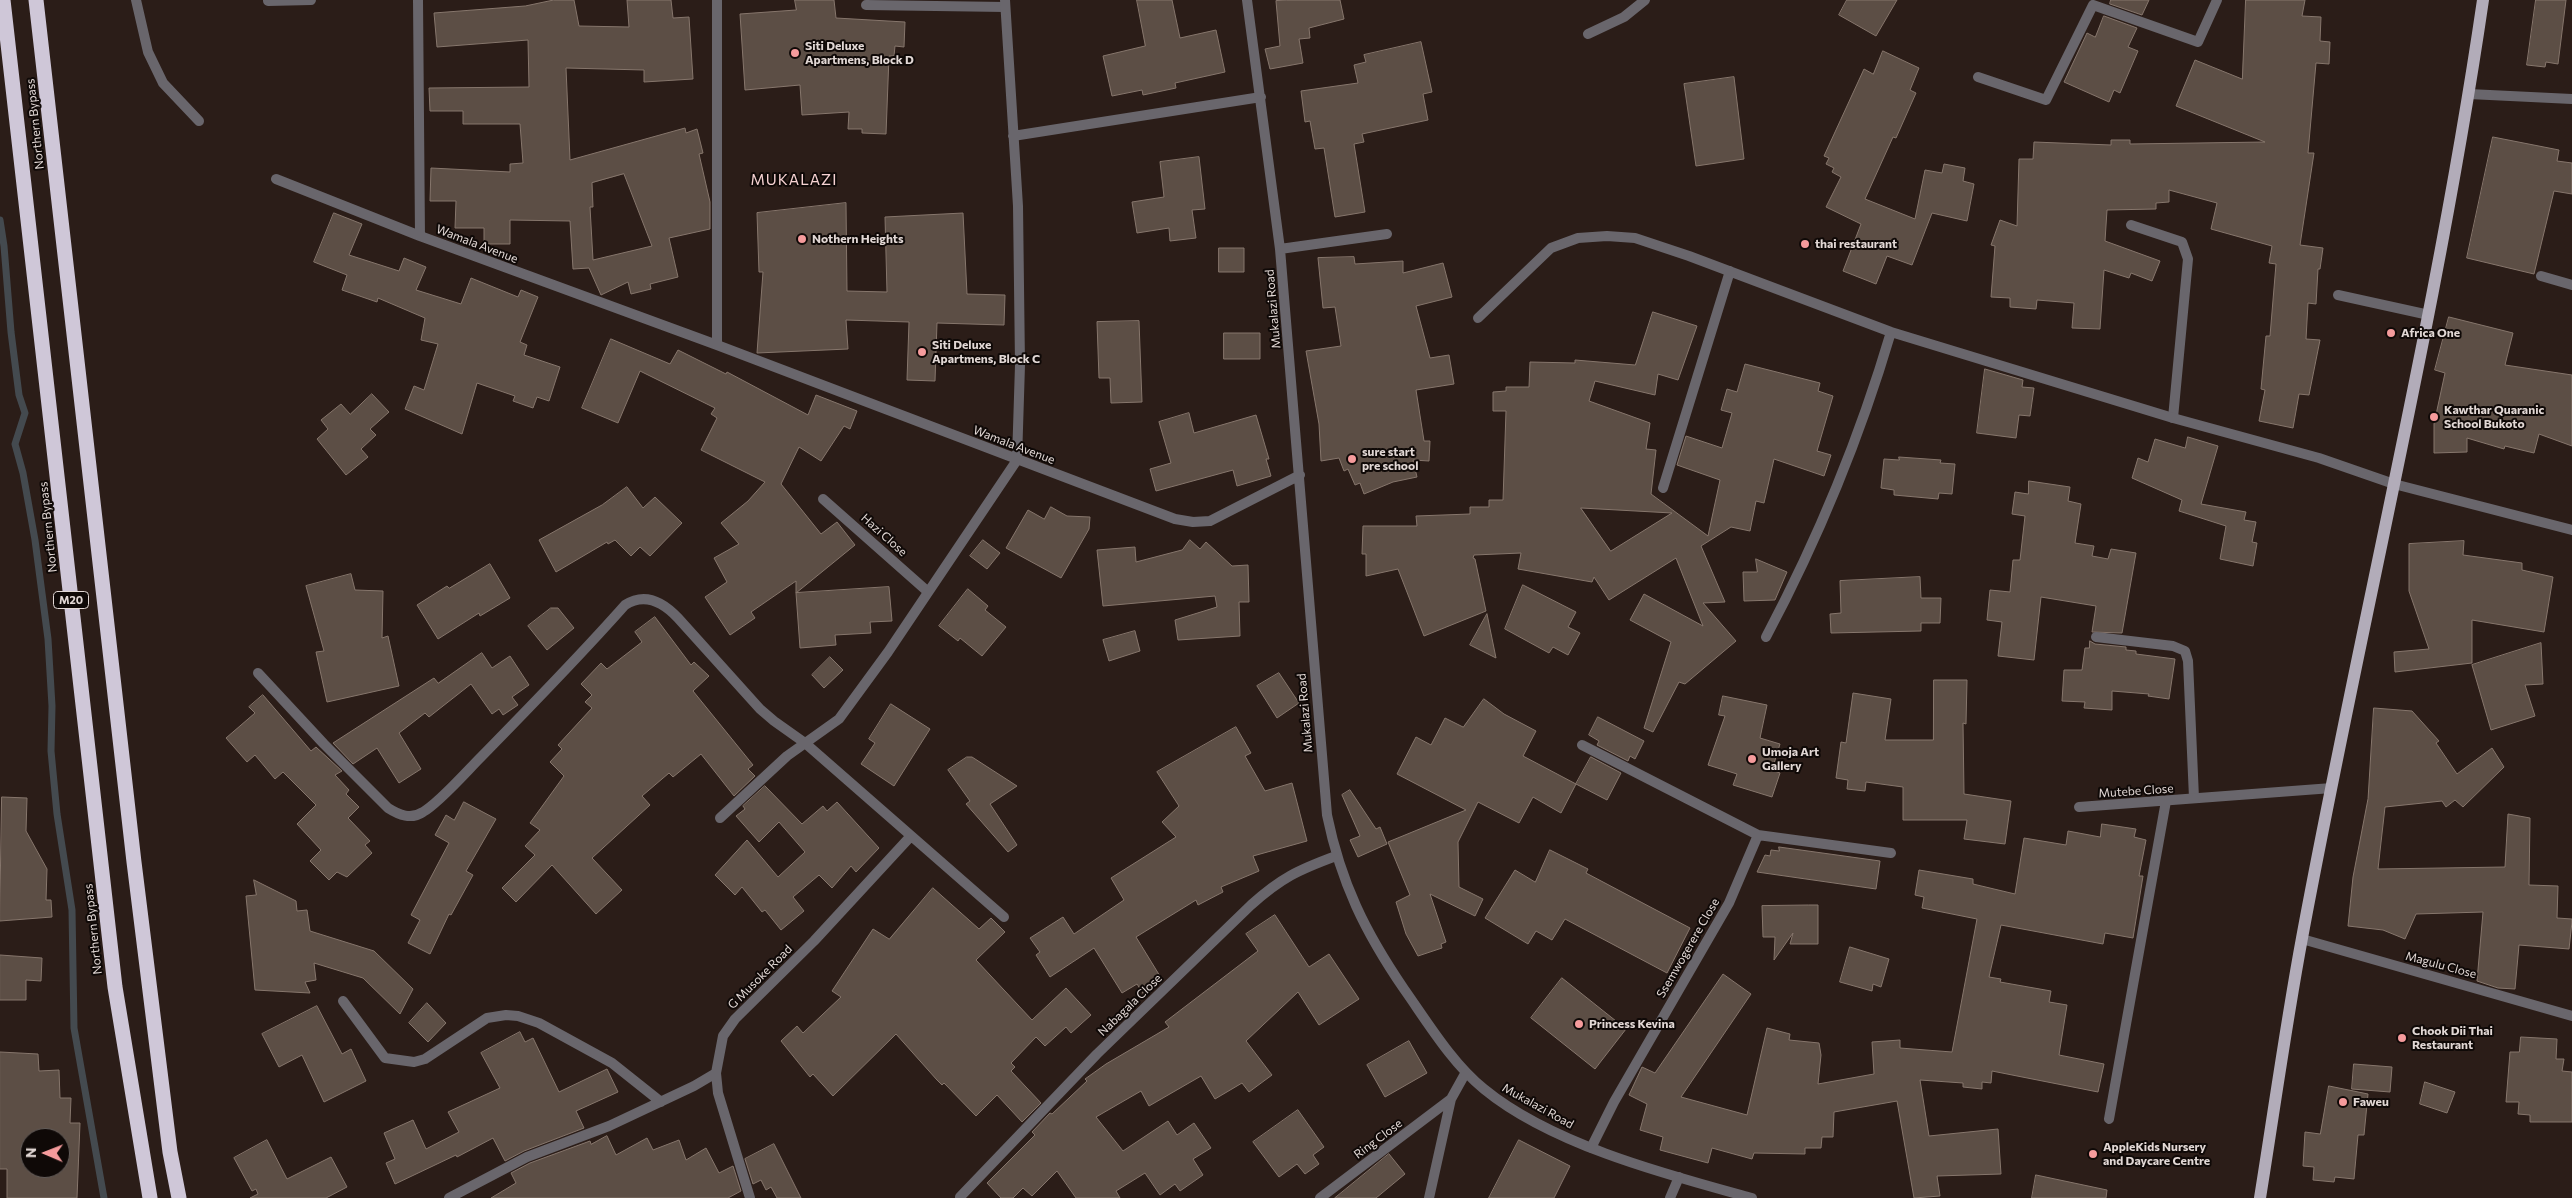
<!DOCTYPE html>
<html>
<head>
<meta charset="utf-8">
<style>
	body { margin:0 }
	#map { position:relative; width:2572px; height:1198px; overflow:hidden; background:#2b1d18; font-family:Commissioner,sans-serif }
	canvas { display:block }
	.north { position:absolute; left:20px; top:1128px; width:50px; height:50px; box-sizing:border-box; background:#0f0907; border:1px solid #635c59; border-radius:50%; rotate:271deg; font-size:14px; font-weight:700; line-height:20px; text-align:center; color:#e2d8d5 }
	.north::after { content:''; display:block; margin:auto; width:18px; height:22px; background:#f59b9c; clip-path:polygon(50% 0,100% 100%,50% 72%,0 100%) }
</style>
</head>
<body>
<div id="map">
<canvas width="2572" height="1198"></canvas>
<div class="north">N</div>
</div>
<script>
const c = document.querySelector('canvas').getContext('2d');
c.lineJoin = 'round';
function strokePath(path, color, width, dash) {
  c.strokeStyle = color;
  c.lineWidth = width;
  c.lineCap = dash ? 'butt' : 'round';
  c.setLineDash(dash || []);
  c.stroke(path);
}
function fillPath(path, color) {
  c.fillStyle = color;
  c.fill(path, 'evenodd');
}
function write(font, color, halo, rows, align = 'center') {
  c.font = font + ' Commissioner,sans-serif';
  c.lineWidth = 4;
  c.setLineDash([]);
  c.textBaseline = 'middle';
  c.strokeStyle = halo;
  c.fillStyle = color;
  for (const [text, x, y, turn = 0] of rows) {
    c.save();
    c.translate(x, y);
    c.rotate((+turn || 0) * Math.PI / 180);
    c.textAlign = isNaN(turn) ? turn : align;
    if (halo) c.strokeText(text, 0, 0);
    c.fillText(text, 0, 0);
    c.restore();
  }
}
strokePath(new Path2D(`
	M0,220L4,246L11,332L19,395L25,413L15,444L23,473L35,540L48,639L52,706L51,751L57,814L72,910L74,1028L104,1198`), '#444a4f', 7);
const building = new Path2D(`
	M554,0H574L579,26L629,27L627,0H671L673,18L689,17L693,79L644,82V70L566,68L570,160L685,128L686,133L697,129L703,153L699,154L710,202V229L669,238L678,277L650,284L651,289L631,294L628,282L601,295L589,268L573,269L570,221L510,220V244H484V228H455L456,201H430L431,168L510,172V164L523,163L520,124H463V111H430L429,88L529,87L528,40L437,47L434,13L525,6ZM624,174L652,246L593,260L590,207H593L592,183Z
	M795,0H834L836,18L905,22L904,47L895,46L894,56H889L886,134L862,133V129H848L849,112L802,115L800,85L745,90L740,14L796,10Z
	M1137,0H1172L1180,38L1216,30L1225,72L1175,83L1176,88L1143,95L1142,90L1112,96L1103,56L1145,46Z
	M1287,0H1340L1344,19L1309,28L1310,38L1299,39L1303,63L1270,69L1265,49L1280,46L1276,1Z
	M1847,0H1897L1876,36L1839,15Z
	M2111,0H2149L2142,15L2110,4Z
	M2246,0H2305L2302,16L2321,17L2320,41L2330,42L2329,64L2316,63L2308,153H2314L2300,245L2323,248L2320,269H2318L2316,304L2308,303L2306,339L2320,340L2309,395L2299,394L2293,428L2259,421L2265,390L2261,389L2266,336H2270L2276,264L2269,263L2272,246L2211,229L2217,203L2169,190V202L2156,203V209L2107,210L2105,241L2160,261L2152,281L2131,273L2129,278L2104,270L2100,329L2072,328L2074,303L2037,300L2036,309L2010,307V298L1991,297L1995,246L1991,245L2000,220L2017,226L2019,159H2033L2034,142L2111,145V140H2130V144L2265,142L2176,106L2195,60L2242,79Z
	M2536,0H2566L2558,64L2546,62L2545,67L2527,65Z
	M2104,16L2137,28L2128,47L2138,51L2120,93L2114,90L2109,102L2064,82L2087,33L2095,37Z
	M1421,42L1432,92L1423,94L1428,120L1362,134L1364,142L1354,144L1365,212L1335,217L1324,148L1315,149L1310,121L1305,122L1301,91L1358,83L1354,65L1366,62L1364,55Z
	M1883,51L1919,68L1910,90L1916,93L1896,138L1893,137L1865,199L1915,219L1925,170L1942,173L1944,164L1965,168L1963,181L1974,184L1967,221L1932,213L1912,265L1887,256L1876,284L1843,271L1861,224L1826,207L1841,177L1832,172L1834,168L1826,164L1829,158L1824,156L1864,69L1873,74Z
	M1734,77L1744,159L1696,166L1684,84Z
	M2493,137L2559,150L2557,161L2572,163V194L2554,191L2534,274L2467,258Z
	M1199,157L1205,209L1192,210L1196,238L1170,241L1169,228L1137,233L1132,202L1164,197L1160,162Z
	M846,203L847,291L887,292L885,217L963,213L967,294L1005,295L1004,325L937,323L935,381L907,380L909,322L846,320L848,349L757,353L763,272H759L757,213Z
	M334,213L362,224L349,255L399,271L404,258L426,267L416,290L461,304L471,278L518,297L521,290L538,297L520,342L527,345L524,355L560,367L549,401L537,397L533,408L513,401L515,396L477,383L462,434L405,409L414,386L424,390L438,344L421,340L425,318L378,298L377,302L342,290L347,275L314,262Z
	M1219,248H1244V272H1219Z
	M1354,257L1355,264L1403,261V273L1443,263L1452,297L1416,306L1430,358L1449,355L1454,384L1416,390L1424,441H1430L1429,461L1413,460L1417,477L1393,482L1364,494L1360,483L1355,485L1348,469L1344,471L1339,458L1321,461L1319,424L1306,351L1341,346L1335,307L1323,308L1318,258Z
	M1653,312L1697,326L1678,380L1658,374L1655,395L1595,381L1589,401L1650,423L1646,449L1656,450L1651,494L1708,536L1720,480L1677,465L1686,436L1722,448L1732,413L1721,410L1727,389L1737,392L1745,364L1820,383L1818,391L1833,396L1817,451L1831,455L1824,476L1774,459L1764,503L1756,501L1750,531L1731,527L1701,546L1725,602L1703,603L1736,641L1685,684L1679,682L1653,732L1644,728L1671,642L1630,620L1644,594L1703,626L1676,558L1609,600L1594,577L1592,582L1518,569L1521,553L1474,555L1473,558L1475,559L1486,611L1424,636L1398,569L1366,576V554H1362L1363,526H1417L1416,516L1470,514V507H1489V500H1503L1506,411H1493V392L1506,391V387H1529L1530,362L1575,363V360L1635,365ZM1581,508L1672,513L1611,551Z
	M2449,317L2513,333L2505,365L2572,375V446L2539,434L2534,453L2505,446L2504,449L2467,438V452L2434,453V424L2445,373L2435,370Z
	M1139,321L1142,402L1111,403L1110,378H1099L1097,322Z
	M1224,333H1260V359H1224Z
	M611,339L670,364L678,350L726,374L727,372L808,415L816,395L857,411L850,429L844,426L821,461L799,447L781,484L821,534L837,522L855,545L796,593V581L751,612L755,618L730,635L705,597L727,582L714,558L739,544L721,523L748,501L765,482L701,450L717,418L711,414L715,408L640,371L618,423L582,408Z
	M1985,369L2023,380L2022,387L2034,388L2030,416L2019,415L2016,438L1977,433Z
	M372,394L389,412L370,429L376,435L361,449L368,457L346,475L317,439L328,429L321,420L341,404L350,414Z
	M1189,413L1194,433L1256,415L1269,459H1266L1271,476L1237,486L1233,470L1156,491L1150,469L1171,463L1159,422Z
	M2188,437L2218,446L2201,504L2246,512L2244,520L2256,522L2252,542L2257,543L2253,566L2220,559L2226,526L2179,511L2182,500L2132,478L2138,458L2148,462L2155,439L2185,448Z
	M1899,457L1941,460L1940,463L1955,464L1952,494L1939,493L1938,499L1894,495V490L1881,488L1884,459L1899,460Z
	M2029,481L2070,487L2068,501L2081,504L2075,543L2094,546L2092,556L2108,559L2111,549L2136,553L2122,633L2092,632L2096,606L2041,597L2034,660L1998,656L2002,622L1987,620L1990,590L2010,592L2013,560H2020L2025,516L2012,514L2015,492L2028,494Z
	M627,487L643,508L655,497L682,523L650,556L640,547L631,556L615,540L608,544L607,542L556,572L539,540L602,505Z
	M1051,507L1067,516L1090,517L1089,529L1061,578L1006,548L1028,510L1044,519Z
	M983,540L1000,553L987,569L970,556Z
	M1190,540L1200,549L1206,542L1232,566L1248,565L1249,602H1239L1240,636L1178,640L1175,620L1217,607L1215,596L1103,606L1097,550L1135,547L1136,562L1182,550Z
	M2464,541L2463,555L2522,563V570L2553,577L2544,632L2472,620V663L2395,672L2394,652L2429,649L2409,591V544Z
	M1756,559L1787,572L1775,600L1744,601L1743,572H1757Z
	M490,564L510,598L480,616L479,613L438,639L417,605L447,586L449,588Z
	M351,574L355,590L383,591L382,638L388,636L399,686L327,702L316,652L324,651L306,586Z
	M1920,577L1921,598H1941L1940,623H1921V631L1831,633L1830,614L1841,613L1840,581Z
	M1523,585L1576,612L1568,627L1580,633L1568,655L1553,647L1549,653L1505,629Z
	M889,587L892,621L870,622L871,633L835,635L836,645L800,648L796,593Z
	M968,589L988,606L985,610L1006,627L982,656L960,638L958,641L939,626Z
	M551,608H558L574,628L547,650L528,626Z
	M1487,614L1496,658L1470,645Z
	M655,617L691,665L694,662L709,676L693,691L753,765L748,769L755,776L734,796L701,754L673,777L669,773L642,796L650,805L592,858L622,890L596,914L552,865L516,902L502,888L535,855L525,846L540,830L530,823L564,776L550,762L562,749L558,745L592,708L585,702L592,695L581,684L601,663L607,669L642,642L635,632Z
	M1135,631L1140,651L1109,661L1103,640Z
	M2090,641L2095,644L2126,647V650L2136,651V654L2175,659L2169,699L2148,696L2149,694L2112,691V710L2084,708L2085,702L2062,701L2064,670H2082L2085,648H2089Z
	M2541,643L2543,684L2525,685L2535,716L2491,730L2472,665Z
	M482,653L492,668L510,656L529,685L512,697L518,705L503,715L499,709L492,714L471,684L429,717L425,713L399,733L421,769L399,783L377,748L353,764L333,743L434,678L438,683Z
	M830,657L843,670L824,688L812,675Z
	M1279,673L1299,703L1277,718L1257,686Z
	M1934,680H1967L1966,724L1963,723L1964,794L2011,801L2005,844L1964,839L1967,820H1903V787L1866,782L1865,791L1847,789L1848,780L1836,778L1841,742L1846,743L1853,693L1891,699L1885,740H1933Z
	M263,695L311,751L316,747L342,771L335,775L349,790L346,794L359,807L348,818L370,841L365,845L372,853L347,877L337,872L329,880L310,861L321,850L297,824L316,805L283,772L275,779L255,755L247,762L226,738L255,713L249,707Z
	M1723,696L1767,705L1760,738L1780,744L1772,770L1780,773L1772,797L1733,785L1737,774L1708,765L1725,716L1719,715Z
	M1484,699L1504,714L1536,731L1523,756L1576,784L1561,813L1533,797L1519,823L1478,802L1458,842L1459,887L1483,899L1475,916L1430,894L1446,942L1441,944L1442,948L1418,956L1406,934L1396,902L1410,895L1388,842L1466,810L1397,774L1416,737L1431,745L1445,718L1463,727Z
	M891,704L930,729L894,786L861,764L875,743L869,739Z
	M2374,708L2412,711L2439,741L2436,743L2457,774L2492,748L2504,767L2463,807L2455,800L2446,807L2442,801L2385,807L2378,869L2505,867L2508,814L2530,818L2529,885L2558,886L2557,918L2572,919V922L2569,949L2519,945L2515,989L2498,988L2477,981L2483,912L2416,914L2405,939L2383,930L2348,926L2353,877L2368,799Z
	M1598,717L1644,741L1635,759L1630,756L1628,761L1597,745L1599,741L1589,735Z
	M1236,727L1251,753L1245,756L1265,791L1292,783L1307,841L1253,856L1259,871L1221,887L1223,892L1198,905L1196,900L1136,937L1163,981L1144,995L1137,984L1122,993L1094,948L1050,977L1036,955L1040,952L1030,938L1063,917L1074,934L1124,900L1111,878L1176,837L1162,822L1179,806L1157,772Z
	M967,757H972L1017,786L990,804L1017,845L1008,852L966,804L970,801L948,770Z
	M1591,757L1621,773L1607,800L1576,784Z
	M765,786L802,824L823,806L827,811L837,802L879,848L856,872L851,866L832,888L819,875L793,897L804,911L781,930L765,910L762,912L742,887L735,895L715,875L747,840L778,877L805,852L779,822L759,842L736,816L745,809L743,806Z
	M1350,790L1376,829L1380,827L1387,844L1358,857L1350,840L1360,836L1342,795Z
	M2,797L27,798L26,831L47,869L46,900H51L52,917L0,921Z
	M464,802L496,819L466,871L473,875L451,915L449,914L430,954L408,943L420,920L411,915L449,843L435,835L446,815L454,820Z
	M2102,824L2136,829L2134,837L2146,840L2139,876H2143L2133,938L2105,933L2103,944L2001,925L1989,977L2001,979L2000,982L2051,991L2049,1002L2067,1005L2059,1055L2104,1064L2098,1092L1992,1071L1991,1083L1982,1082V1089L1963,1087V1083L1920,1080L1929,1136L1998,1129L2001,1174L1937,1176L1940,1196L1914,1198L1897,1101L1834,1112L1833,1137H1822L1821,1148H1805V1154L1754,1153L1752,1159L1712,1148L1708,1163L1660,1150L1663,1137L1640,1130L1647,1104L1629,1095L1642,1067L1655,1073L1723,974L1751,994L1681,1097L1747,1115L1767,1028L1790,1034L1789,1040L1819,1043L1821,1055L1818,1084L1874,1074L1872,1042L1900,1040V1048L1952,1052L1977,919L1922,908L1924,897L1915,895L1919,870L1973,879V884L2015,894L2024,838L2066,845L2068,831L2100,837Z
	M1779,847L1880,861L1876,889L1757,872L1765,855L1770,856L1771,850L1779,851Z
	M1550,850L1588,869L1586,873L1690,928L1667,973L1565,919L1552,940L1536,931L1528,944L1485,918L1515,870L1535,882Z
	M254,880L296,901L297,911L307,910L310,931L374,951L413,989L400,1014L363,978L314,963L316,980L305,982L310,993L255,990L246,896L256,895Z
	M933,888L979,929L991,918L1005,932L976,960L1032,1020L1066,988L1091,1015L1071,1033L1066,1027L1045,1046L1036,1037L1011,1063L1015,1067L1011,1071L1041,1103L1022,1122L997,1095L976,1116L944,1083L942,1085L937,1080L896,1034L833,1096L813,1074L810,1077L781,1041L797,1026L803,1033L841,997L832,991L873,929L889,939Z
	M1809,905H1818V944H1790L1793,933L1774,960L1775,937H1763L1762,906Z
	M1275,915L1309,967L1329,954L1359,999L1319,1025L1298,992L1246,1041L1272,1075L1249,1092L1242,1083L1215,1099L1201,1076L1149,1106L1141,1091L1096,1117L1123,1151L1168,1121L1177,1135L1194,1123L1211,1148L1193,1159L1203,1175L1180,1191L1175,1184L1160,1195L1145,1173L1116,1191L1120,1198H1076L1057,1171L1032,1196L1023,1188L1013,1198H1001L987,1183L1035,1135L1032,1132L1050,1113L1052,1114L1087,1081L1085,1079L1106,1064L1169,1027L1165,1022L1258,951L1246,934Z
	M1850,947L1889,959L1881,987L1873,984L1872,991L1840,982Z
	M0,955L42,958L41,981L26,980V1000H0Z
	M1562,978L1626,1029L1595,1069L1531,1018Z
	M427,1003L446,1023L428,1042L409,1023Z
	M317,1006L342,1054L351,1049L366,1081L324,1102L302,1055L279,1067L262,1034Z
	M520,1032L525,1042L533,1038L559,1092L607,1069L618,1092L576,1111L584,1128L524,1151L505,1161L493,1138L457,1157L456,1155L395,1184L386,1163L395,1159L384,1133L413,1120L426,1149L459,1132L448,1112L500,1088L481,1053Z
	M2521,1037L2557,1039L2556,1059H2564L2562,1071L2572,1072V1122H2530V1115L2518,1114L2519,1102H2506L2510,1052H2519Z
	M1409,1041L1427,1073L1385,1097L1367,1065Z
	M0,1052L38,1054L39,1071L59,1070L60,1098H71L70,1123H80L77,1198H7V1169H0ZM30,1138H60V1168H30Z
	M2354,1064L2392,1067L2390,1092L2352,1089Z
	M2425,1082L2455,1092L2447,1113L2420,1104Z
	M2329,1086L2368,1094L2364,1135H2358L2354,1179L2335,1177L2334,1182L2313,1180L2314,1167L2303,1166L2305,1132L2320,1134Z
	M1298,1110L1324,1147L1313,1155L1319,1164L1305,1174L1297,1164L1279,1177L1253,1142Z
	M607,1136L616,1155L647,1138L653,1150L679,1140L686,1160L706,1148L719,1173L733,1166L741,1191L728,1198H491L516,1183L511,1173L530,1163L590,1141L591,1144Z
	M267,1140L287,1179L331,1157L347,1187L326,1198H250L258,1194L256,1189L252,1191L234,1158Z
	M1519,1140L1570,1166L1554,1198H1489Z
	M774,1144L801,1198H777L771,1187L766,1190L761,1180L753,1184L745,1159Z
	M1389,1154L1405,1174L1376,1198H1335Z
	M2036,1175L2107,1190L2106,1198H2032Z`);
fillPath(building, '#5c4e45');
strokePath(building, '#86766c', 1);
strokePath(new Path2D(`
	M136,0L148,52L163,83L199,121
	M866,5L1005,7
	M1588,34L1624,17L1645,0
	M2469,94L2572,99
	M2131,225L2182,242L2188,259L2173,418
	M2338,295L2429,315
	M2096,637L2173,646L2185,651L2188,661L2194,798
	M1670,1198L1679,1177`), '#69666c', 10);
strokePath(new Path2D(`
	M418,0L420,236L717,345L1175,519L1193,522L1210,521L1300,475
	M717,0V345
	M1247,0L1280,249L1327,815C1341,883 1365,932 1404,989C1428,1023 1452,1063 1484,1089C1552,1145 1668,1175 1752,1198
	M268,1L311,0
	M1978,77L2046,100L2093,5L2198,42L2217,0
	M1013,136L1261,97
	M276,179L420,236
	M1280,249L1387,234
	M2541,276L2572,285
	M1478,318L1551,248L1578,238L1607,236L1635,238L1689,256L1891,332L2173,418L2319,458L2394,484L2572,530
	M1663,488L1730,271
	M823,499L927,591
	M1766,637C1818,539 1860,437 1891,332
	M258,673L324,744L388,808C399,815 411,820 423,812C439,803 467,771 481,757C530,707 579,657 625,605C645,592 663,602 678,618L760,709L774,721L805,743L1004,917
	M1582,745L1758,835L1891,853
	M2079,807L2332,788
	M720,818L787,756L839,719L888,652L1017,460L1020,365L1018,206L1005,0
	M2302,939L2572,1016
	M343,1001L385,1058L414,1062L425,1059L487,1018L506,1015L518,1016L539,1023L612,1063L661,1102
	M2109,1119L2166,801
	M1591,1148L1614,1102L1729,903L1758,835
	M960,1197L1097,1054L1251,905C1281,878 1298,870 1336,856
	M449,1198L527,1157L609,1126L694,1086L716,1073
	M750,1198L718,1093L716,1073L723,1036L735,1019L814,941L910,837
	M1320,1198L1451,1099
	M1429,1198L1451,1099L1466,1072`), '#69666c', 10);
strokePath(new Path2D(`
	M2260,1198C2274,1111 2286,1024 2302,938C2360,625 2437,315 2483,0`), '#b2acb9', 12);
strokePath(new Path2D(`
	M3,0L115,987L150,1198
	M36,0L134,862L170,1152L179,1198`), '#cfc7d8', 15);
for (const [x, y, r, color] of [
	[795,53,5,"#f59b9c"],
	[802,239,5,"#f59b9c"],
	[1805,244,5,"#f59b9c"],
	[2391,333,5,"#f59b9c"],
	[922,352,5,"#f59b9c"],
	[2434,417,5,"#f59b9c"],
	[1352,459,5,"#f59b9c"],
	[1752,759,5,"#f59b9c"],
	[1579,1024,5,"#f59b9c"],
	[2402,1038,5,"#f59b9c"],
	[2343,1102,5,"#f59b9c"],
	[2093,1154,5,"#f59b9c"]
]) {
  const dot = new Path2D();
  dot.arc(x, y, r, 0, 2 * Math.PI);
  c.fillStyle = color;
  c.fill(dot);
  strokePath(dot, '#0f0907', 2);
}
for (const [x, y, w] of [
	[71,600,35]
]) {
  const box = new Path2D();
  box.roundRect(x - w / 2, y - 8.5, w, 17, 4);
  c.fillStyle = '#0f0907';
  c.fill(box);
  strokePath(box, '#e2d8d5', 1);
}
write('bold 11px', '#e2d8d5', null, [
	["M20",71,600]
]);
write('bold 12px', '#e2d8d5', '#0f0907', [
	["Siti Deluxe",805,46],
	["Apartmens, Block D",805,60],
	["Nothern Heights",812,239],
	["thai restaurant",1815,244],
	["Africa One",2401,333],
	["Siti Deluxe",932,345],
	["Apartmens, Block C",932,359],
	["Kawthar Quaranic",2444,410],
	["School Bukoto",2444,424],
	["sure start",1362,452],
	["pre school",1362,466],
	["Umoja Art",1762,752],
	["Gallery",1762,766],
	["Princess Kevina",1589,1024],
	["Chook Dii Thai",2412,1031],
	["Restaurant",2412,1045],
	["Faweu",2353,1102],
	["AppleKids Nursery",2103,1147],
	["and Daycare Centre",2103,1161]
], 'left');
write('12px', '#e2d8d5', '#0f0907', [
	["Northern Bypass",35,124,-96],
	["Wamala Avenue",477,244,21],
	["Mukalazi Road",1273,309,-95],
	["Wamala Avenue",1014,445,21],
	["Northern Bypass",48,527,-96],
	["Hazi Close",884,535,42],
	["Mukalazi Road",1305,713,-95],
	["Mutebe Close",2136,791,-4],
	["Northern Bypass",93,929,-96],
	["Ssemwogerere Close",1688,948,-60],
	["Magulu Close",2441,965,15],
	["G Musoke Road",760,977,-45],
	["Nabagala Close",1130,1005,-44],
	["Mukalazi Road",1538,1106,29],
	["Ring Close",1378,1139,-37]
]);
c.letterSpacing = '1px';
write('15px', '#f6d2d2', '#0f0907', [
	["MUKALAZI",794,180]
]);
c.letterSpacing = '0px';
</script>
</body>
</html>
